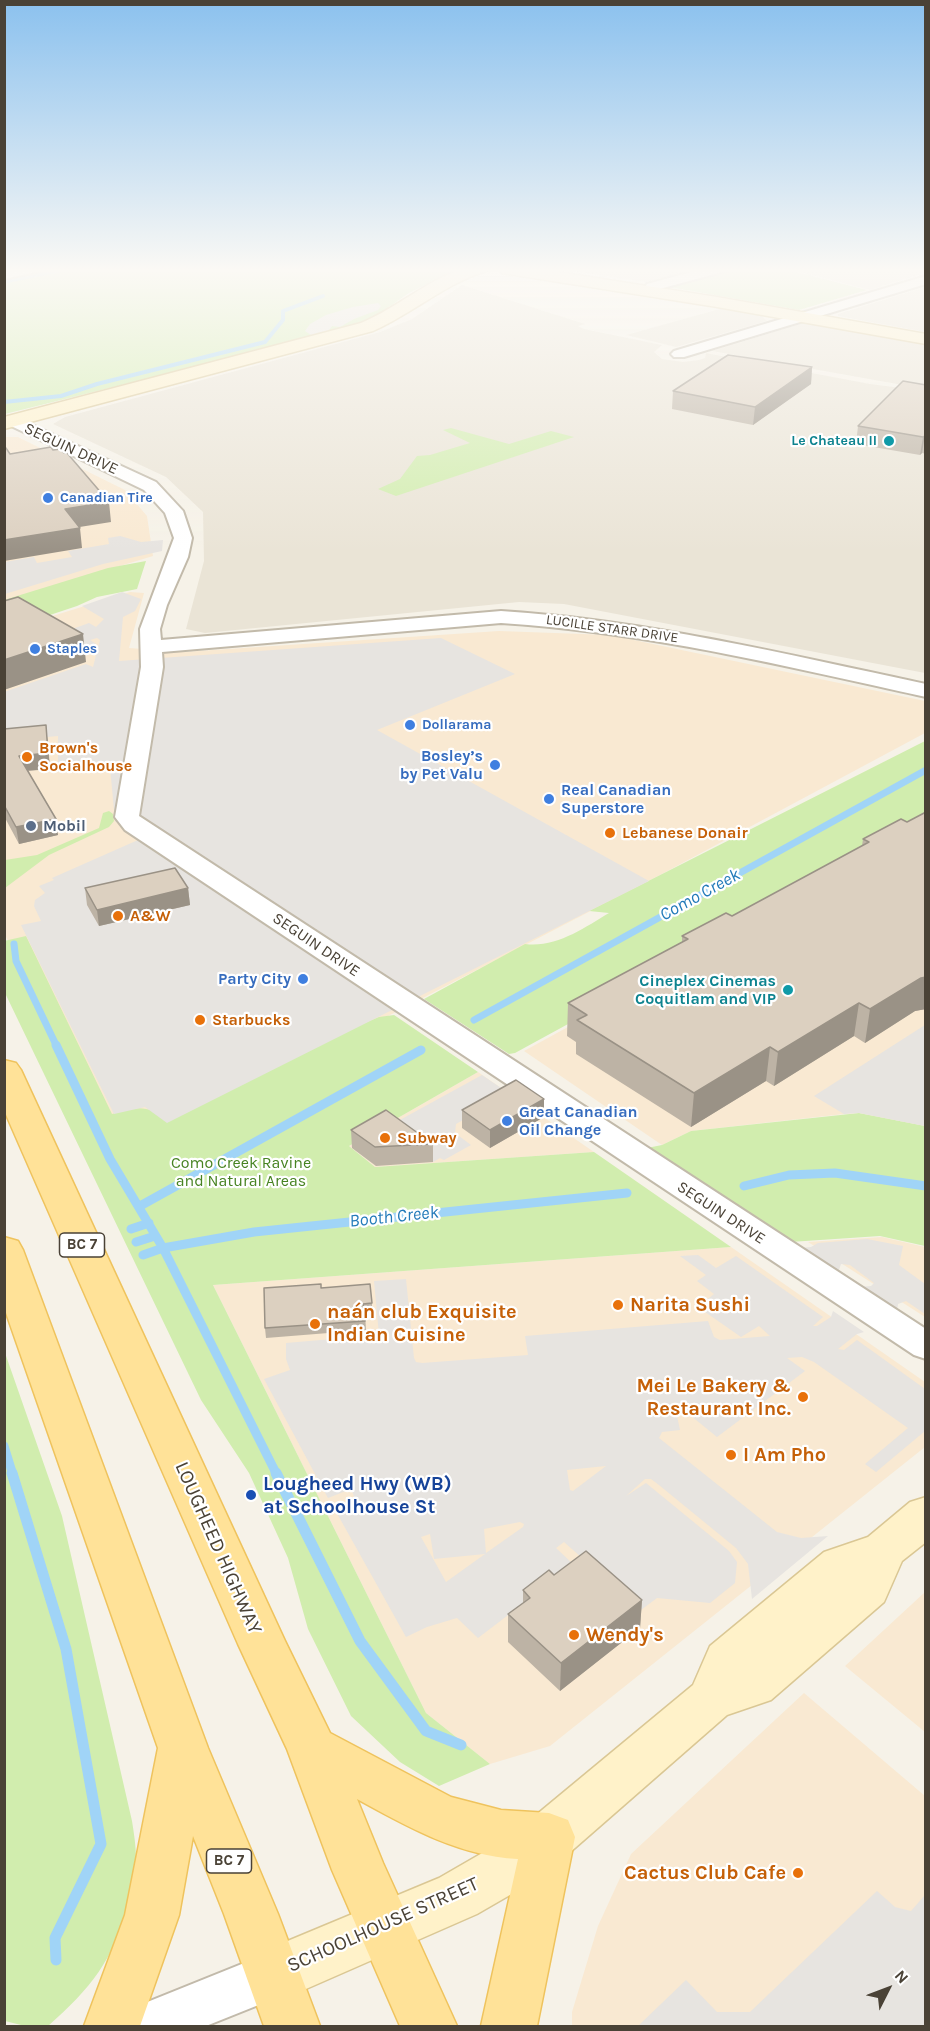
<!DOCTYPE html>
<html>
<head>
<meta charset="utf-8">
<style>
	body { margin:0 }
	#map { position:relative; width:930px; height:2031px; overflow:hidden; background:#f6f2e8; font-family:Karla,sans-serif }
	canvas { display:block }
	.frame { position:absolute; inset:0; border:6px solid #4a4236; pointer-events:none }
	.north { position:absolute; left:858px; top:1959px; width:60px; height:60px; -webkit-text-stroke:4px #fff; paint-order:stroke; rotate:48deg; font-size:16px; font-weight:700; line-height:24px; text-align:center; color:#4a4236 }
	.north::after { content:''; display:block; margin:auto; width:21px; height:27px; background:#4a4236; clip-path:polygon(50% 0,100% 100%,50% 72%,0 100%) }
</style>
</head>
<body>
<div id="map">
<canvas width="930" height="2031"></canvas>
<div class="frame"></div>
<div class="north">N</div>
</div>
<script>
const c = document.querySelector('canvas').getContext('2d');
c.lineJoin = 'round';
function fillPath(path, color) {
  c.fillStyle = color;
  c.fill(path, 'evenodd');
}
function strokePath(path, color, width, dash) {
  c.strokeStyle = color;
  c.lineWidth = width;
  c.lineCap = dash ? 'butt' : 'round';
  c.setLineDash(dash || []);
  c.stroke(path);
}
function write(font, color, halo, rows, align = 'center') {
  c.font = font + ' Karla,sans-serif';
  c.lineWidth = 4.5;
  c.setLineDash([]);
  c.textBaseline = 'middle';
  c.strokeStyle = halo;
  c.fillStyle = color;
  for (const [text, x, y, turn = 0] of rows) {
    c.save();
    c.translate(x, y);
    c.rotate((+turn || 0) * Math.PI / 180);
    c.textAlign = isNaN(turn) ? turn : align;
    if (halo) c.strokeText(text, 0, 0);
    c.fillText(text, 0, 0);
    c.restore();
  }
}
fillPath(new Path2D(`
	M554,268H706L646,282Z
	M785,268H925L926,272L870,290Z
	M462,285L585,324L578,326L584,329L662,345L654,352L662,359L683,362L699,360L705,358L706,353L870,384L925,391V673L564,604L519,602L205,633L186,629L204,561L203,512L166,477L53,424L65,417L380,332L412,319Z
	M925,287V332L838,316V314Z
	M723,308L761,315L767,321L676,347L626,335Z
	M803,323L925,343V389L712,351Z`), '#eae4d6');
fillPath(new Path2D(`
	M5,437H18L125,490L147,516L153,556L5,601Z
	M130,592L144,593L129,648L183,652L499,631L610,635L925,701V733L660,875L120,1155L5,935L4,631Z
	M925,832V1126L859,1113L844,1114L691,1131L662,1145L524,1051Z
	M478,1072L594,1152L375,1167L349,1146Z
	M882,1237L925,1247V1317L808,1242Z
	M731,1247L925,1382V1447L550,1746L490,1764L426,1713L213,1285Z
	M925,1592V1732L845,1666Z
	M804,1693L925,1796V2026H572V2012L598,1926L631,1854Z`), '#f9e9d2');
fillPath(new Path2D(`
	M47,268H459L409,293L370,320L314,337L5,414L4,278Z
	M734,268H781L867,290L799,310L669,287Z
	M451,428L509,444L551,431L574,437L396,496L378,489L400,479L417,456L430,455L470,443L443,430Z
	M146,561L137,589L97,597L77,606L5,630L4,600L108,568Z
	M925,741V829L515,1053L509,1054L424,999L525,944C556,948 584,928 609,913L589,911Z
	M109,811L113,814L114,821L109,827L49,855L5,888V860L37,855L99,828L103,813Z
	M26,936L112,1114C126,1110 139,1105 153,1111L379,1017L394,1015L478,1072L349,1146L375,1167L594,1152L731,1247L213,1285L426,1713L490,1764L439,1786L400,1762L351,1716L308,1629L288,1558L249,1473L201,1400L5,993L4,941Z
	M859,1113L925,1126V1246L880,1236L790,1242L647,1148L662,1145L691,1131Z
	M4,1350L62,1516L132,1821C134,1834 136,1846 136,1859C137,1874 133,1889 128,1904C113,1961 91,1988 48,2026H25L5,2021Z`), '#d1edae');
fillPath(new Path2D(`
	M378,303L381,306L378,310L354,319L340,327L332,326L327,333L314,337L305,331L310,324L326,315L353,307Z
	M120,536L141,542L163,540L162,551L103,564L5,594V562L34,557L37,563L72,557L68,551L109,544L108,538Z
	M122,592L141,599L135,611L123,617L119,661L441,638L515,674L377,730L649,881L167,1123L145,1107L114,1114L21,925L41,921L34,906L35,900L45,893L39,886L54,880L52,878L138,840L115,821L110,767L58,772V736L5,741L4,692L86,664L93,667L100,640L97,638L90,640L96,644L74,651L50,637L89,623L96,627L104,619L82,606Z
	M925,1025V1126L859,1113L844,1114L814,1096Z
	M482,1075L510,1094L456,1124L455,1133L471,1145L444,1160L440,1158L433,1162L387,1127Z
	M867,1239L903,1246L899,1265L925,1284V1314L906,1301L898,1304L897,1311L859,1287L871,1286L874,1283L850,1265L841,1264L838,1273L799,1248L811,1247L818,1243Z
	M698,1255L716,1268L736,1256L823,1317L813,1326H817L831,1317L833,1311L864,1332L857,1334L838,1349L844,1350L857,1340L925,1389V1431L876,1472L865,1464L908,1428L814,1362L802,1357L787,1358L805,1371L717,1437L674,1402L680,1430L662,1432L659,1438L777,1532L801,1538L828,1536L752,1599L748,1564L736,1548L659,1485L651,1479H645L626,1496L646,1483L729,1551L737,1562L735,1583L710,1603L657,1598L641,1610L564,1542L556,1548L574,1565L478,1638L457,1618L427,1627L406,1637L334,1508L356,1501L351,1489L328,1498L264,1379L290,1370L286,1359V1343L379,1335L374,1281L406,1279L414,1358L416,1362L422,1363L528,1355L525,1336L708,1321L714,1337L720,1340L770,1336L759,1326L741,1337L698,1307L714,1294L697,1281L706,1275L680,1256ZM606,1466L573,1491L570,1490L567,1470ZM520,1522L524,1524L523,1527L486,1553L484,1529ZM430,1534L434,1559L485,1554L446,1582L421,1537Z
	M877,1891L895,1907L911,1911L925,1895V2026H638L686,1980L717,2012H750Z`), '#e7e4e0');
strokePath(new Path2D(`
	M7,281L71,268
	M4,402L61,396L97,384L265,342L283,320V311L323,296`), '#a0d4f7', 4);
strokePath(new Path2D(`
	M14,944L16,961L57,1047
	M474,1020L926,770`), '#a0d4f7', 7);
strokePath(new Path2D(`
	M56,1045L110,1159L163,1248L277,1475
	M744,1186L789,1175L835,1173L926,1186
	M140,1206L421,1050
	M131,1229L149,1223
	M136,1242L155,1236
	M143,1255L163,1248L254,1232L627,1193
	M4,1446L13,1475`), '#a0d4f7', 9);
strokePath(new Path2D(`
	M12,1473L66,1649L101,1844L55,1938L56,1960
	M276,1473L360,1641L426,1731L461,1745`), '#a0d4f7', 11);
const street = new Path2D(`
	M17,268H43L41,271L4,279V271Z
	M706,268H728L726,271L652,291L645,287L647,284Z
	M926,276V284L684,357H674L671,354L674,351Z
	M13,416L156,482L183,511L192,538L188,557L167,605L160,629L161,640L501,611C645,620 785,654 926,684V697C785,666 645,632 501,623L162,652L163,667L139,816L926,1329V1359L914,1355L125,830L115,817L141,667L140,629L174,538L165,513L144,490L7,424L5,421L7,418Z
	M274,1951L291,1958L298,1975L291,1992L206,2026H123L130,2009Z`);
const secondary = new Path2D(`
	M465,268H489L486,271C445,284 413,313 373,331L4,429V417L361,323C397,308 427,280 465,268Z
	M494,268H532L717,297L926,334V344L717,307L502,273Z
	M926,1497V1542L902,1561L884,1602L771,1700L727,1715L568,1854L522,1888L477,1914L274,2003L254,1995L246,1975L254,1955L439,1878L484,1852L530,1820L693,1685L710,1646L824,1552L868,1537L910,1502Z`);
const primary = new Path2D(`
	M4,1060L16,1063L21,1070L285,1641L330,1733L451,1797L501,1810L549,1813L568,1820L575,1837L537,2026H481L518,1859C459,1856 408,1827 357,1799L383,1863L457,2026H400L332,1870L287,1749L238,1644L4,1110Z
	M4,1237L18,1241L23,1250L208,1748L278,1914L320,2026H264L224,1914L193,1836L179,1915L140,2026H84L125,1915L158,1748L4,1307Z`);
strokePath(street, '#c2baaa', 4);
strokePath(secondary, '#dac794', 3);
strokePath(primary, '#efc35d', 3);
fillPath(street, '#fff');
fillPath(secondary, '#fff2c9');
fillPath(primary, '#ffe298');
fillPath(new Path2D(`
	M812,367L811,384L753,425L672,409L673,391Z
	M926,385V454L922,453L920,455L856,444L858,426Z
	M4,729L48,741L50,769L28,771L58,835L19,844L4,816Z
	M926,812V1009L915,1011L865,1043L854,1036L774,1086L766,1081L691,1127L576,1054V1042L567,1036L568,1003L682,942V936L732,916L862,846L863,839L907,822Z
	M85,888H188L190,905L99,926L87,905Z
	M462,1110L544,1117L490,1148L462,1128Z
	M351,1130L433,1144V1162L376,1166L352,1148Z
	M321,1288L372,1303V1313H365L366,1330L266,1338L265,1328Z
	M554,1575L642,1600L640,1628L560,1691L508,1642V1614L523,1603V1590Z`), '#bdb3a5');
fillPath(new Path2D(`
	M812,367L811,384L753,425L755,407Z
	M925,435L922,453L920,455L923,437Z
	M109,502L111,522L67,529L65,509Z
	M80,528L82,548L4,561V540Z
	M83,634L86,662L4,690V660Z
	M46,725L50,769L21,771L19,756Z
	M56,819L58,835L19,844L16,827Z
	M188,888L190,905L99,926L97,910Z
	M926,977V1009L915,1011L865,1043L870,1009L921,978Z
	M859,1003L854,1036L774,1086L778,1052Z
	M770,1047L766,1081L691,1127L694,1093Z
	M544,1099V1117L490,1148V1130Z
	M642,1600L640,1628L560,1691L561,1663Z`), '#9a9286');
const building = new Path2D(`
	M728,355L812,367L755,407L673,391Z
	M903,381L926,385V435L923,437L858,426Z
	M51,447L53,450L61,449L64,453H67L109,502L65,509L80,528L4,540V448H6L10,454Z
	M18,597L83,634L4,660V601Z
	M46,725L48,753L19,756L56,819L16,827L4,805V729Z
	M926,812V977L921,978L870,1009L859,1003L778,1052L770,1047L694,1093L577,1020L587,1015L568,1003L688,939L682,936L726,913L732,916L869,842L863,839L901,819L907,822Z
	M175,868L188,888L97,910L85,888Z
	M516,1080L544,1099L490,1130L462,1110Z
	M386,1110L433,1144L375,1147L351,1130Z
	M321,1284V1288L370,1284L372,1303L363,1304L365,1321L265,1328L264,1288Z
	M586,1551L642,1600L561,1663L508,1614L530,1598L523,1590L549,1570L554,1575Z`);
fillPath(building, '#dcd0c0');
strokePath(building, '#9a9286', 1.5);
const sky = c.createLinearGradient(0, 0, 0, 552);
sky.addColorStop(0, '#8bc1ee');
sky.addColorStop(0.49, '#fbf9f5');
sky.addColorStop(1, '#fbf9f500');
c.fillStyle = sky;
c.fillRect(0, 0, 930, 552);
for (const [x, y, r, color] of [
	[889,441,6,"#0f9aa8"],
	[48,498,6,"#3f7fe0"],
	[35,649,6,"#3f7fe0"],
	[410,725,6,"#3f7fe0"],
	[27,757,6,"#e8710a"],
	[495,765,6,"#3f7fe0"],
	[549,799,6,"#3f7fe0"],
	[31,826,6,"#5c6f8a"],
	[610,833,6,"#e8710a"],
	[118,916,6,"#e8710a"],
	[303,979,6,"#3f7fe0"],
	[788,990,6,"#0f9aa8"],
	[200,1020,6,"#e8710a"],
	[507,1121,6,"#3f7fe0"],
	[385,1138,6,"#e8710a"],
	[618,1305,6,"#e8710a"],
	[315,1324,6,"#e8710a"],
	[803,1397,6,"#e8710a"],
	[731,1455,6,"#e8710a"],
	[251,1495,6,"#1a4fb4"],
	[574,1635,6,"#e8710a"],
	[798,1873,6,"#e8710a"]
]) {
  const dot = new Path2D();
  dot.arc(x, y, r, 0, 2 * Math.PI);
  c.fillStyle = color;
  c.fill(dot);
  strokePath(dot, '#fff', 2);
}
write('bold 14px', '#0d838f', '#fff', [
	["Le Chateau II",877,441]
], 'right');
write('bold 14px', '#366cbe', '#fff', [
	["Canadian Tire",60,498],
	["Staples",47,649],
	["Dollarama",422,725]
], 'left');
write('14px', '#4a4236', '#fff', [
	["LUCILLE STARR DRIVE",612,629,8]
]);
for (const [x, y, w] of [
	[82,1245,45],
	[229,1861,45]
]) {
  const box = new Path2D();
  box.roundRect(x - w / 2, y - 12, w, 24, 4.5);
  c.fillStyle = '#fff';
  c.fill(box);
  strokePath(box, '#4a4236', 1.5);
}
write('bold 15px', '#4a4236', null, [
	["BC 7",82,1245],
	["BC 7",229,1861]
]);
write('16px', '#4a4236', '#fff', [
	["SEGUIN DRIVE",71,449,25],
	["SEGUIN DRIVE",316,945,34],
	["SEGUIN DRIVE",721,1213,33]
]);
write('bold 16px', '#c56008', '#fff', [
	["Brown's",39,748],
	["Socialhouse",39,766],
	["Lebanese Donair",622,833],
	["A&W",130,916],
	["Starbucks",212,1020],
	["Subway",397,1138]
], 'left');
write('bold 16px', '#366cbe', '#fff', [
	["Bosley’s",483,756],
	["by Pet Valu",483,774],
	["Real Canadian",561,790,"left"],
	["Superstore",561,808,"left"],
	["Party City",291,979],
	["Great Canadian",519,1112,"left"],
	["Oil Change",519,1130,"left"]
], 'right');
write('bold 16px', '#4e5e75', '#fff', [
	["Mobil",43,826]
], 'left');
write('bold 16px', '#0d838f', '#fff', [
	["Cineplex Cinemas",776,981],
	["Coquitlam and VIP",776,999]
], 'right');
write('16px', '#478322', '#fff', [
	["Como Creek Ravine",241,1163],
	["and Natural Areas",241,1181]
]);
write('italic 18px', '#227ab9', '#fff', [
	["Como Creek",700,895,-29],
	["Booth Creek",394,1217,-6]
]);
write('bold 20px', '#c56008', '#fff', [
	["Narita Sushi",630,1305],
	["naán club Exquisite",327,1312],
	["Indian Cuisine",327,1335],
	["Mei Le Bakery &",791,1386,"right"],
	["Restaurant Inc.",791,1409,"right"],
	["I Am Pho",743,1455],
	["Wendy's",586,1635],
	["Cactus Club Cafe",786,1873,"right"]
], 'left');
write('bold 20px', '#164399', '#fff', [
	["Lougheed Hwy (WB)",263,1484],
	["at Schoolhouse St",263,1507]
], 'left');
write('20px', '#4a4236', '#fff', [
	["LOUGHEED HIGHWAY",218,1548,66],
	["SCHOOLHOUSE STREET",383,1925,-24]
]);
</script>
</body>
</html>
